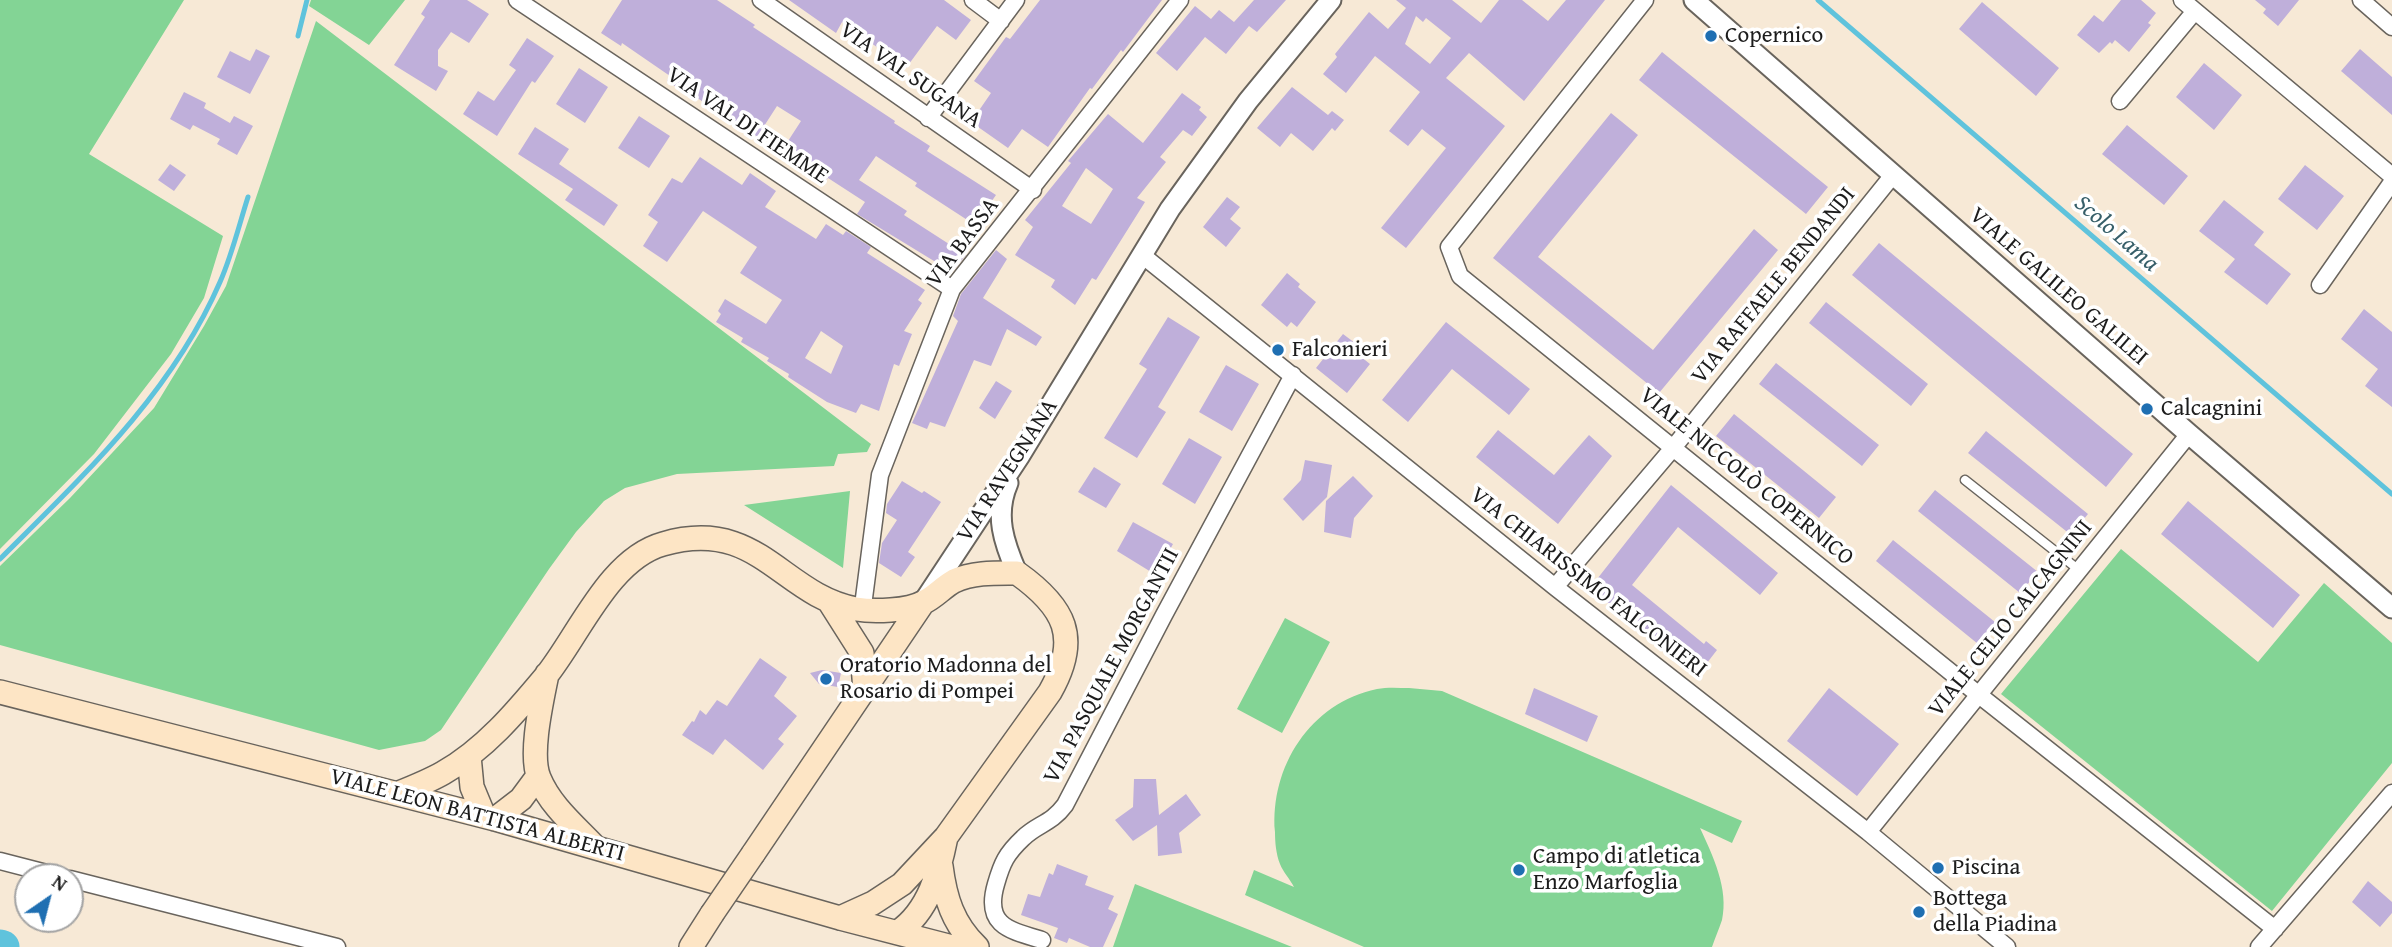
<!DOCTYPE html>
<html>
<head>
<meta charset="utf-8">
<style>
	body { margin:0 }
	#map { position:relative; width:2392px; height:947px; overflow:hidden; background:#f7e9d6; font-family:"Gentium Book Plus",serif }
	canvas { display:block }
	.north { position:absolute; left:14px; top:863px; width:70px; height:70px; box-sizing:border-box; background:#fff; border:2px solid #a4a4a4; border-radius:50%; rotate:35deg; font-size:19px; font-weight:700; line-height:28px; text-align:center; color:#1c1c1c }
	.north::after { content:''; display:block; margin:auto; width:24px; height:32px; background:#1f6fb2; clip-path:polygon(50% 0,100% 100%,50% 72%,0 100%) }
</style>
</head>
<body>
<div id="map">
<canvas width="2392" height="947"></canvas>
<div class="north">N</div>
</div>
<script>
const c = document.querySelector('canvas').getContext('2d');
c.lineJoin = 'round';
function fillPath(path, color) {
  c.fillStyle = color;
  c.fill(path, 'evenodd');
}
function strokePath(path, color, width, dash) {
  c.strokeStyle = color;
  c.lineWidth = width;
  c.lineCap = dash ? 'butt' : 'round';
  c.setLineDash(dash || []);
  c.stroke(path);
}
function write(font, color, halo, rows, align = 'center') {
  c.font = font + ' "Gentium Book Plus",serif';
  c.lineWidth = 7;
  c.setLineDash([]);
  c.textBaseline = 'middle';
  c.strokeStyle = halo;
  c.fillStyle = color;
  for (const [text, x, y, turn = 0] of rows) {
    c.save();
    c.translate(x, y);
    c.rotate((+turn || 0) * Math.PI / 180);
    c.textAlign = isNaN(turn) ? turn : align;
    if (halo) c.strokeText(text, 0, 0);
    c.fillText(text, 0, 0);
    c.restore();
  }
}
fillPath(new Path2D(`
	M0,0H184L89,154L223,236L204,298L171,354L94,454L0,549Z
	M311,0H405L369,45L309,6Z
	M316,21L871,444L867,452L838,454L834,466L677,474L625,488L604,501L576,532L549,569L441,730L425,741L379,750L0,645V566L70,498L154,408L204,326L226,286Z
	M850,491L843,568L744,505Z
	M2121,549L2258,662L2324,583L2392,643V763L2272,911L2001,694Z
	M1285,618L1330,642L1282,733L1237,709Z
	M1409,688L1442,691L1742,821L1732,843L1700,828C1713,856 1729,889 1722,920C1719,929 1715,938 1712,947H1364L1245,895L1254,870L1294,887C1290,879 1283,872 1280,864C1276,854 1275,842 1275,832C1270,767 1310,703 1377,689C1387,687 1399,688 1409,688Z
	M1135,884L1292,947H1113Z`), '#83d495');
strokePath(new Path2D(`
	M1818,0L2392,494
	M298,36L307,0
	M0,559C84,475 172,393 220,282C232,255 239,225 248,197`), '#5fc3dc', 5);
strokePath(new Path2D(`
	M0,946L3,947`), '#5fc3dc', 33);
fillPath(new Path2D(`
	M430,0H467L489,14L469,43L451,32L438,50V66L448,71L436,91L394,65L425,17L421,14Z
	M622,0H717L755,25L753,27L895,121L894,123L930,146L927,151L996,195L975,225L915,186L917,183L876,156L859,180L907,211L904,215L966,255L952,272L857,214L865,202L828,178L824,183L779,155L801,121L777,106L757,137L688,92L687,94L667,81L670,76L622,43L621,46L601,33Z
	M789,0H944L971,20L956,40L937,26L906,68L842,22L836,33Z
	M1040,0H1162L1123,52L1121,50L1092,89L1090,88L1048,147L1022,129L1008,148L971,122L991,93L974,81L1006,37L1010,39Z
	M1254,0H1286L1257,32L1249,26L1226,54L1205,37L1177,71L1156,53L1195,6L1211,19L1219,10L1234,22Z
	M1396,0H1452L1481,23L1499,0H1522L1548,21L1566,0H1605L1524,101L1469,53L1446,78L1505,126L1406,248L1381,228L1446,148L1422,129L1408,146L1389,131L1420,92L1375,56L1346,93L1323,74L1337,57L1335,54L1369,12L1388,29L1406,8ZM1416,16L1423,22L1426,18L1451,38L1430,64L1405,44Z
	M2121,0H2141L2156,13L2148,23L2151,25L2129,52L2115,40L2112,44L2110,42L2099,53L2077,35L2094,15L2103,22Z
	M2255,0H2299L2278,26L2263,13L2266,9Z
	M1982,2L2059,68L2036,96L1959,29Z
	M527,38L554,56L535,83L532,81L497,136L463,114L478,91L494,101L516,70L509,65Z
	M256,49L270,56L250,94L217,77L230,51L250,61Z
	M2360,49L2392,77V115L2341,71Z
	M1662,52L1828,187L1806,214L1639,80Z
	M2204,63L2242,95L2214,130L2176,97Z
	M579,68L608,87L585,123L556,104Z
	M1292,87L1328,115L1332,111L1344,120L1335,131L1332,128L1313,151L1291,133L1280,147L1257,128Z
	M184,92L206,103L204,108L230,123L234,116L253,126L237,155L217,144L220,139L193,125L190,130L170,119Z
	M1182,93L1201,107L1199,110L1207,117L1192,136L1183,130L1160,157L1166,162L1137,198L1145,202L1096,280L1092,278L1075,305L1051,287L1055,280L1015,255L1033,227L1025,220L1071,163L1068,161L1108,114L1143,143ZM1086,168L1113,189L1091,224L1062,206Z
	M1611,113L1638,135L1538,257L1653,350L1754,229L1778,250L1659,393L1493,258Z
	M639,116L670,136L649,168L618,148Z
	M2127,125L2188,176L2164,205L2102,154Z
	M535,127L569,149L559,164L618,205L604,226L565,200L573,189L518,154Z
	M700,157L742,185L750,173L776,191L765,207L816,239L826,224L843,235L846,231L871,247L867,253L925,290L918,300L922,303L904,331L912,334L899,366L894,364L879,411L861,404L856,413L827,402L788,377L789,374L767,361L769,358L741,342L743,338L716,322L721,314L718,311L725,299L766,324L782,300L740,273L757,247L703,211L667,262L643,246L658,222L648,215L672,178L682,183ZM821,331L843,346L831,374L805,358Z
	M170,164L186,175L174,191L158,180Z
	M2305,165L2344,196L2317,230L2278,199Z
	M1227,197L1240,207L1230,219L1241,228L1226,247L1203,227Z
	M2224,200L2264,232L2254,245L2291,274L2267,305L2224,272L2235,259L2199,231Z
	M1879,243L2133,454L2106,487L1852,275Z
	M996,250L1007,259L983,298L1042,337L1036,346L1007,329L991,366L974,360L945,427L930,422L927,429L912,423L958,321L953,316L961,294Z
	M1287,273L1300,284L1298,287L1316,302L1297,327L1291,322L1287,327L1261,305Z
	M1826,302L1928,384L1911,406L1809,323Z
	M2364,309L2392,332V407L2365,386L2378,369L2341,339Z
	M1168,317L1200,337L1158,407L1166,412L1137,458L1104,438L1147,369L1139,364Z
	M1446,322L1530,389L1509,415L1452,369L1408,422L1382,400Z
	M1343,334L1359,346L1355,352L1370,364L1347,393L1316,368Z
	M1776,363L1879,445L1862,466L1759,384Z
	M1226,365L1259,384L1232,431L1199,412Z
	M996,381L1012,391L995,419L979,408Z
	M1734,414L1836,497L1819,518L1716,436Z
	M1498,430L1554,475L1589,435L1612,456L1558,524L1476,457Z
	M1986,431L2088,514L2071,535L1968,453Z
	M1189,438L1222,457L1195,504L1162,484Z
	M1305,460L1332,465L1327,497L1303,521L1283,499L1301,480Z
	M1094,467L1121,484L1106,508L1078,492Z
	M1353,476L1373,496L1354,518L1351,538L1324,532L1326,501Z
	M902,481L922,493L924,491L941,502L908,552L915,557L901,577L879,563L882,543L897,520L886,513L887,504Z
	M1671,485L1778,573L1760,595L1678,527L1651,561L1632,585L1704,644L1706,641L1717,650L1700,672L1676,653L1673,656L1590,588Z
	M1935,490L2038,572L2020,593L1918,511Z
	M2188,501L2300,595L2273,628L2161,534Z
	M1133,522L1173,544L1156,575L1117,551Z
	M1893,540L1995,622L1978,644L1876,561Z
	M760,658L787,677L774,696L797,716L778,739L784,744L763,770L725,739L713,755L682,735L692,721L694,722L700,710L706,715L717,700L727,706Z
	M822,670L841,673L838,687L819,684L810,673Z
	M1534,688L1598,716L1587,742L1525,714Z
	M1829,688L1899,744L1857,796L1787,741Z
	M1134,779H1156L1159,815L1186,794L1201,815L1179,833L1182,853L1158,856L1157,825L1133,841L1115,820L1133,807Z
	M1057,864L1088,876L1085,885L1114,896L1108,909L1118,914L1103,947H1090L1069,938L1067,943L1054,938L1058,928L1021,915L1028,894L1040,897L1049,873L1053,875Z
	M2368,881L2392,902V913L2380,927L2352,902Z`), '#bfafda');
const service = new Path2D(`
	M1965,480L2079,570`);
const minor = new Path2D(`
	M517,0L952,289
	M761,0L1033,190
	M973,0L1001,21
	M1645,0L1449,247L1460,276L1979,695L2275,929
	M2182,0L2392,176
	M2361,0L2392,27
	M2120,101L2195,11
	M928,118L1016,0
	M1142,255L1555,587L1868,832L2007,947
	M2320,285L2392,182
	M1555,587L1673,448L1893,175
	M864,598L880,475L952,289L1180,0
	M1868,832L2189,434
	M0,861L62,877
	M70,879L337,947
	M1042,940C1008,930 984,925 996,884C1002,863 1006,854 1023,838C1037,824 1051,824 1065,805L1164,615L1293,375
	M2259,947L2392,793`);
const tertiary = new Path2D(`
	M1694,0L2189,434L2392,608
	M1008,483C994,515 1004,543 1017,573
	M926,598L1019,457L1170,209L1248,101L1331,0`);
const secondary = new Path2D(`
	M829,601L862,653L865,690
	M547,674C542,700 529,754 539,778C550,805 574,825 594,846
	M0,692L495,819L840,918L952,947
	M469,756L472,787L484,816
	M399,793C414,787 429,781 443,773C484,750 516,712 546,676C579,635 609,559 663,544C758,516 781,595 856,609C873,612 909,611 924,602C935,597 943,587 954,581C973,572 997,573 1017,573C1065,607 1081,638 1050,692L946,837L902,884L873,903L840,918
	M495,819L521,799L538,776
	M753,854L922,604
	M941,866C945,898 953,924 977,947
	M898,932C929,911 939,872 946,837
	M691,947L712,914`);
strokePath(service, '#69645d', 11);
strokePath(minor, '#69645d', 19);
strokePath(tertiary, '#69645d', 23);
strokePath(secondary, '#69645d', 26);
strokePath(service, '#fff', 8);
strokePath(minor, '#fff', 16);
strokePath(tertiary, '#fff', 19);
strokePath(secondary, '#fde5c5', 23);
const secondaryBridge = new Path2D(`
	M712,914L753,854`);
strokePath(secondaryBridge, '#69645d', 26, []);
strokePath(secondaryBridge, '#fde5c5', 23);
for (const [x, y, r, color] of [
	[1711,36,7,"#1f6fb2"],
	[1278,350,7,"#1f6fb2"],
	[2147,409,7,"#1f6fb2"],
	[826,679,7,"#1f6fb2"],
	[1938,868,7,"#1f6fb2"],
	[1519,870,7,"#1f6fb2"],
	[1919,912,7,"#1f6fb2"]
]) {
  const dot = new Path2D();
  dot.arc(x, y, r, 0, 2 * Math.PI);
  c.fillStyle = color;
  c.fill(dot);
  strokePath(dot, '#fff', 2.5);
}
write('23px', '#1c1c1c', '#fff', [
	["Copernico",1725,36],
	["Falconieri",1292,350],
	["Calcagnini",2161,409],
	["Oratorio Madonna del",840,666],
	["Rosario di Pompei",840,692],
	["Campo di atletica",1533,857],
	["Enzo Marfoglia",1533,883],
	["Piscina",1952,868],
	["Bottega",1933,899],
	["della Piadina",1933,925]
], 'left');
write('23px', '#1c1c1c', '#fff', [
	["VIA VAL SUGANA",910,76,35],
	["VIA VAL DI FIEMME",747,126,34],
	["VIA BASSA",963,243,-53],
	["VIA RAFFAELE BENDANDI",1774,286,-51],
	["VIALE GALILEO GALILEI",2058,287,41],
	["VIA RAVEGNANA",1008,471,-57],
	["VIALE NICCOLÒ COPERNICO",1746,477,39],
	["VIA CHIARISSIMO FALCONIERI",1588,583,38],
	["VIALE CELIO CALCAGNINI",2011,619,-51],
	["VIA PASQUALE MORGANTII",1112,666,-62],
	["VIALE LEON BATTISTA ALBERTI",477,816,15]
]);
write('italic 24px', '#375f69', '#fff', [
	["Scolo Lama",2116,234,41]
]);
</script>
</body>
</html>
